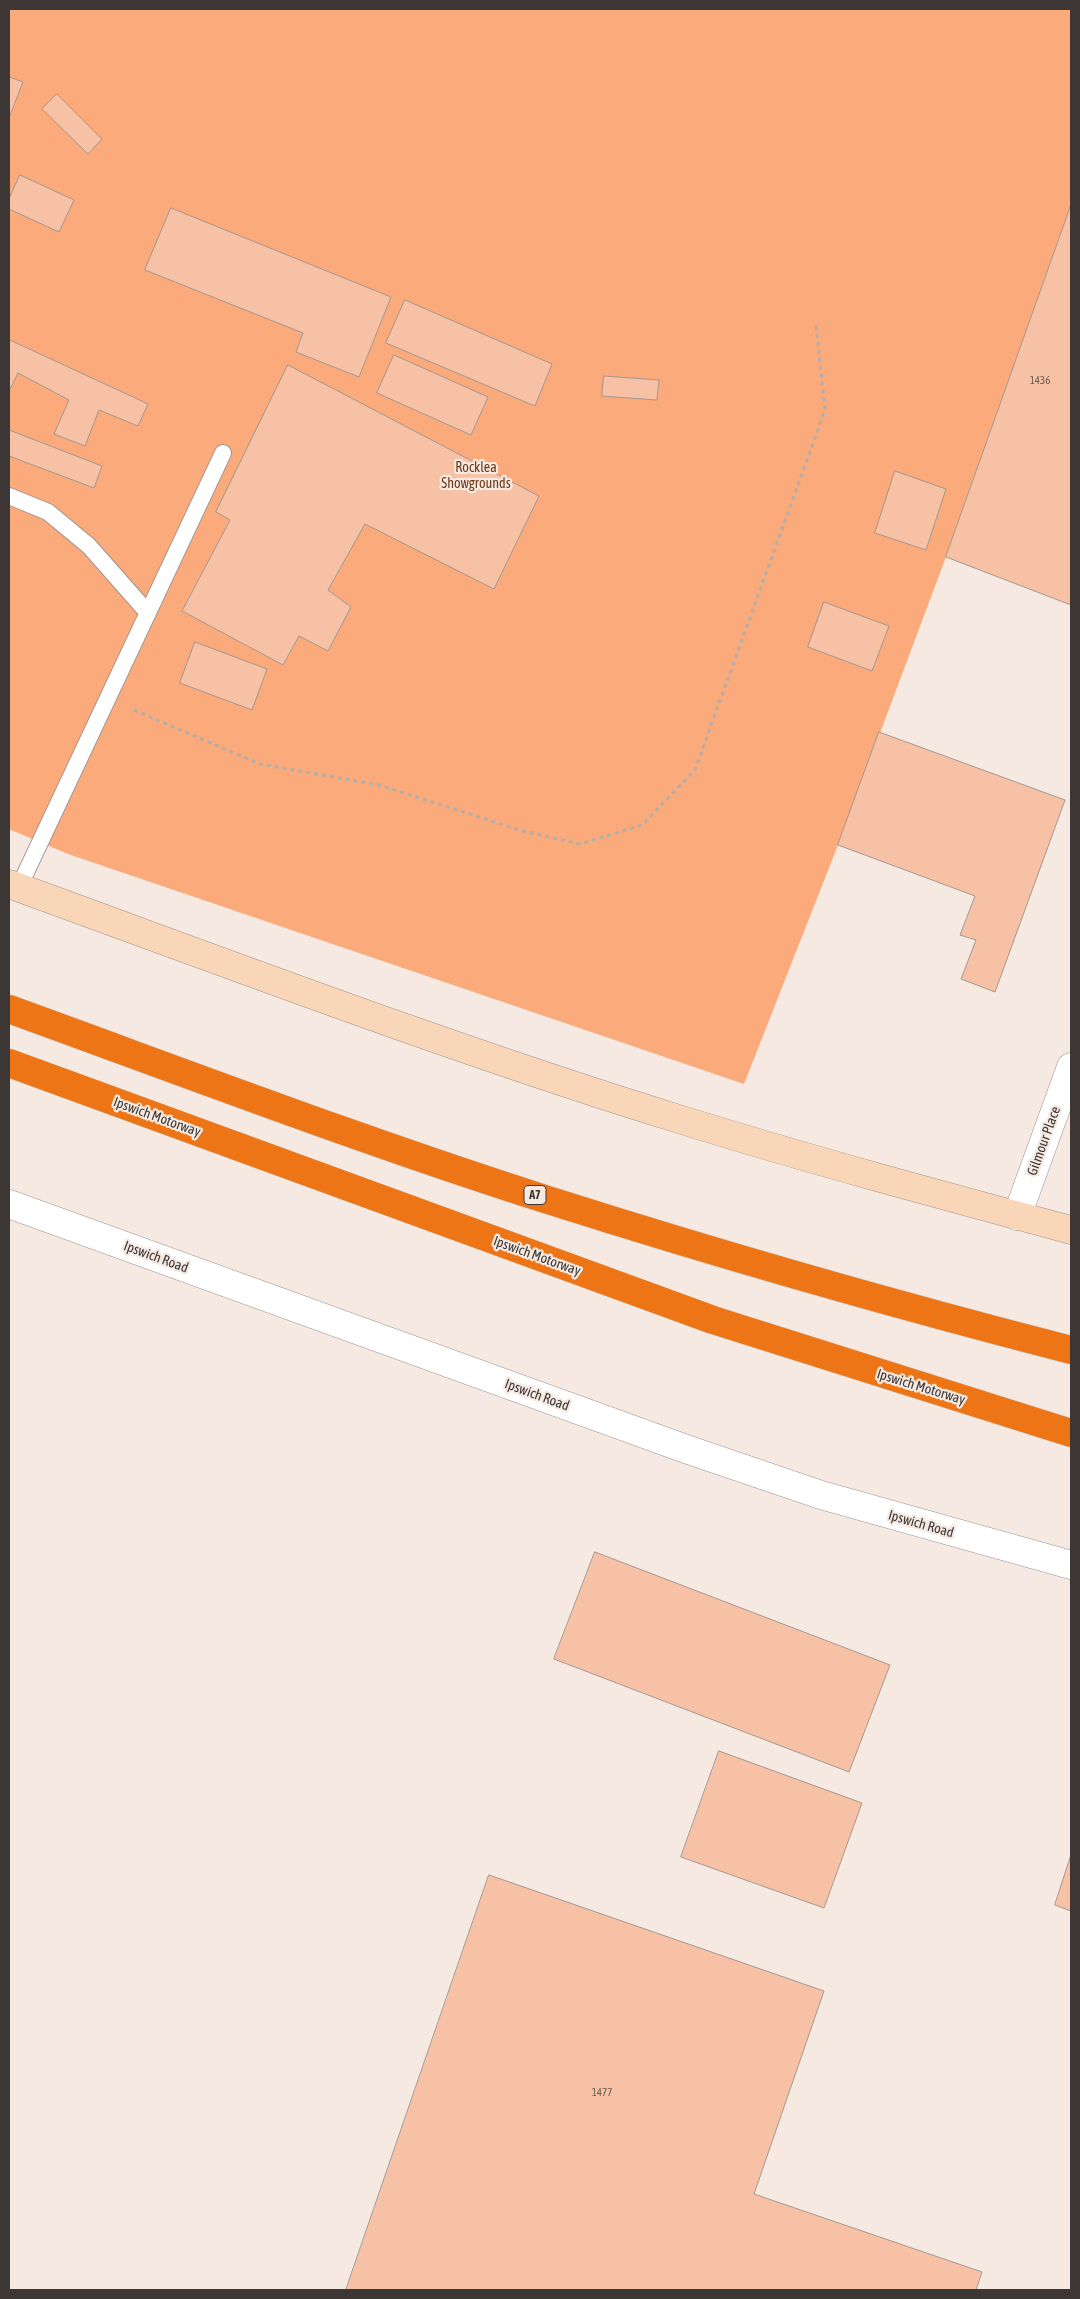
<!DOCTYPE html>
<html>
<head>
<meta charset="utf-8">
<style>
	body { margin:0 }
	#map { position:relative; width:1080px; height:2299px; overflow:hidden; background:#f5e9e2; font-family:"Asap Condensed",sans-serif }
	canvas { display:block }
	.frame { position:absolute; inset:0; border:10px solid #3c3735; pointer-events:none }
</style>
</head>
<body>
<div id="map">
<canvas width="1080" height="2299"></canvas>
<div class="frame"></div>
</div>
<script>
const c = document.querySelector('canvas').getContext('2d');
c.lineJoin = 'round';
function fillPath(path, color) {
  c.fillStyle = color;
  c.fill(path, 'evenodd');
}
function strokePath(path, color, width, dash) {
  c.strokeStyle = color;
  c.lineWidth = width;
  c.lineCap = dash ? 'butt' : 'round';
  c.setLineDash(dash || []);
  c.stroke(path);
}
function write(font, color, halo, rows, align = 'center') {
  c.font = font + ' "Asap Condensed",sans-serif';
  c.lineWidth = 4.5;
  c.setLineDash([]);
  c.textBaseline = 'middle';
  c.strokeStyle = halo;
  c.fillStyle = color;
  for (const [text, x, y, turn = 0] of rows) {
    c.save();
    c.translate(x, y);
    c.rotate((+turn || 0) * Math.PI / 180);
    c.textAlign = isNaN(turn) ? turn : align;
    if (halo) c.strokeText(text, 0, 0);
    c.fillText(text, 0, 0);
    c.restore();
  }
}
fillPath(new Path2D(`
	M9,9H1071V205L946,557L838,845L744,1084L68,854L9,829Z`), '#faaa7b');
const building = new Path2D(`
	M9,77L23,82L9,118Z
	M57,94L102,139L88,154L42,109Z
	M20,175L74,200L59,232L9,209V199Z
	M1071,205V605L946,557Z
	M171,208L391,297L359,377L296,352L303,333L145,270Z
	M405,300L552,364L535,406L386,343Z
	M10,340L148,404L138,426L99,410L85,446L54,434L69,400L18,373L10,389H9Z
	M394,355L488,397L471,435L377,393Z
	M288,365L539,496L494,589L365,524L328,590L351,607L328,651L299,636L283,665L182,611L230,520L216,512Z
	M604,376L659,380L657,400L602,396Z
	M9,430L102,466L94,488L9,456Z
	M895,471L946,489L926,550L875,533Z
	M824,602L889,626L872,671L808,647Z
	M195,642L267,669L252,710L180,683Z
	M879,732L1065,800L995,992L961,979L976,940L960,935L975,896L838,845Z
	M595,1552L890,1665L849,1772L554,1659Z
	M719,1751L862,1803L824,1908L681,1857Z
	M1071,1855V1911L1055,1905Z
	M489,1875L824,1991L754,2194L982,2272L976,2290H346Z`);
fillPath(building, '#f6c1a4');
strokePath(building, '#a39892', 1);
const lane = new Path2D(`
	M9,496L48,512L89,546L148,613
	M19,887L223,453`);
const street = new Path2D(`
	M9,1204L686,1449L821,1495L1071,1565
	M1017,1216L1071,1067`);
const secondary = new Path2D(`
	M9,884C232,965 455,1050 682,1120C811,1160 941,1195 1071,1230`);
const highway = new Path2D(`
	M9,1009C188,1074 366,1142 548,1200C721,1255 896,1305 1071,1350
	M9,1063L713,1320L1071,1433`);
strokePath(lane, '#9f948d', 18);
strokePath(street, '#9f948d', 29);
strokePath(secondary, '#9f948d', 29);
strokePath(highway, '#cccbca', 29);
strokePath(new Path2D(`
	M134,710L260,764L379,785L523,831L580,844L642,825L695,770L825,410L816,325`), '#b7ada8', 3, [4, 4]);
strokePath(lane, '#fff', 16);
strokePath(street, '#fff', 28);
strokePath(secondary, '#fad6b9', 28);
strokePath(highway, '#ee7515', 28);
write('11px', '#6a5a51', null, [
	["1436",1040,381],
	["1477",602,2093]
]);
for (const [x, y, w] of [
	[535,1195,22]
]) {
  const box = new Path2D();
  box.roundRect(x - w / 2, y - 9.5, w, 19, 4);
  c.fillStyle = '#f5e9e2';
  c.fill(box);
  strokePath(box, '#3c3735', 1);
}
write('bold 12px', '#3c3735', null, [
	["A7",535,1195]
]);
write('14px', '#6f3814', '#f5e9e2', [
	["Rocklea",476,468],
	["Showgrounds",476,484]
]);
write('14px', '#3c3735', '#f5e9e2', [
	["Ipswich Motorway",157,1117,20],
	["Gilmour Place",1044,1141,-70],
	["Ipswich Motorway",537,1256,20],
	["Ipswich Road",156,1257,20],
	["Ipswich Motorway",921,1387,17],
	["Ipswich Road",537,1395,20],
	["Ipswich Road",921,1524,16]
]);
</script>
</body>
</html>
